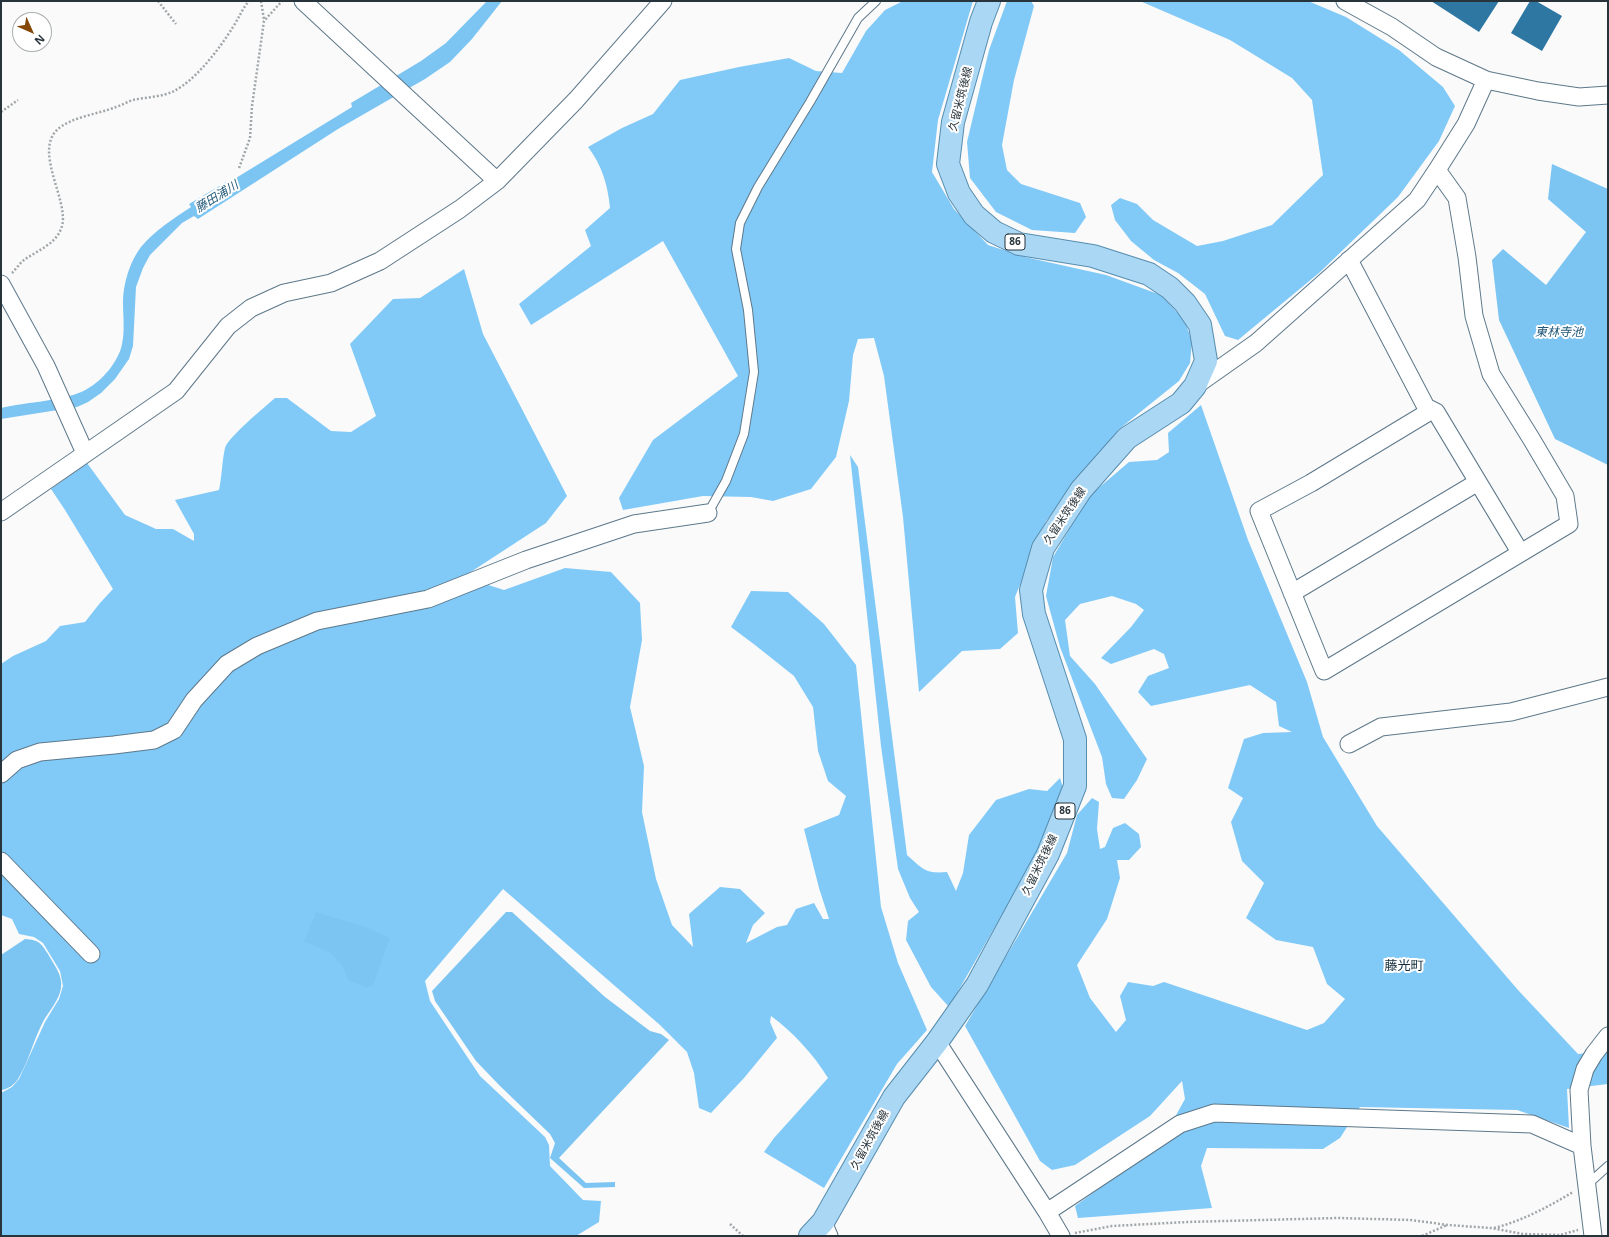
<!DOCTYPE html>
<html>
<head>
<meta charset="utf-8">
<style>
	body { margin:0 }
	#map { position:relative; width:1609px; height:1237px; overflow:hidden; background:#fafafa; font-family:"Open Sans",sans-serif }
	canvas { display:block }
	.frame { position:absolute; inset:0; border:2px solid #28343b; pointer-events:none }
	.north { position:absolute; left:12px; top:12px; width:40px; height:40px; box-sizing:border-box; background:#fff; border:1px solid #a9aeb1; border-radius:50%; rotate:135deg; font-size:11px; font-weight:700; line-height:16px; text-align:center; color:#28343b }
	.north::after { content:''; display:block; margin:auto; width:14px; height:18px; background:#844605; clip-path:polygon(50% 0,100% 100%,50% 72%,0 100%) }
</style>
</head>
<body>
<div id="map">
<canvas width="1609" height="1237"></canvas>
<div class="frame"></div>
<div class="north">N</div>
</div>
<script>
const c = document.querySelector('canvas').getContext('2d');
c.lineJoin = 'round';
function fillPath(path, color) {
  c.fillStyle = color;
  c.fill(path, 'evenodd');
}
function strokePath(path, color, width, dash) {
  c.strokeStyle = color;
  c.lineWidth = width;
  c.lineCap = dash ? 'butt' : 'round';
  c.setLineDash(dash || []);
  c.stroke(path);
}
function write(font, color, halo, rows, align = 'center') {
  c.font = font + ' "Open Sans","Noto Sans JP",sans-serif';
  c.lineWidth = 4;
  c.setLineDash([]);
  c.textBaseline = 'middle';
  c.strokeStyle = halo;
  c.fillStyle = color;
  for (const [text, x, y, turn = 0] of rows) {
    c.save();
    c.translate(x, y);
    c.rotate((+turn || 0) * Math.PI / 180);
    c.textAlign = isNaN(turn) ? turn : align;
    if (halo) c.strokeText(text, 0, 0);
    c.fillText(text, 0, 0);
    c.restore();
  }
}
fillPath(new Path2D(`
	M903,1H973L938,120L932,172L954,209L988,245L1025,257L1106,275L1161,295L1185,321L1192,342L1190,363L1179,381L1118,430L1046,521L1015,597L1018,633L1000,649L962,651L919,692L903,517L884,376L874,338L858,339L853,355L849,401L836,457L811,489L773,501L751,497L703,496L623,510L619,498L653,440L738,376L663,241L531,325L519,304L591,246L585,230L610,208C608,186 602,165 588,147L622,128L653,114L680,80L739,67L789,58L816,71L842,73L866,31L885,10Z
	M1007,1H1031L1034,6L1014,80L1002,145L1007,170L1021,184L1080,203L1086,217L1075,233L1032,230L996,212L970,178L967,142L989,50Z
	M1140,1H1308L1346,17L1399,50L1443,87L1455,106L1439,141L1398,197L1319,273L1238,340L1225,336L1205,294L1178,273L1154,260L1131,241L1115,220L1111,205L1120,198L1137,204L1153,220L1197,246L1223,241L1272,225L1323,175L1312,100L1292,78L1230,40Z
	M464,269L483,334L567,496L546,523L463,577L504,590L565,568L611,572L640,603L642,640L630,707L644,766L642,812L656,879L672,925L693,947L689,914L720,887L740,889L765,913L753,925L746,943L777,927L787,925L796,909L814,903L823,919H829L819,888L804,829L839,815L846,796L828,781L818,751L813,707L794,676L755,645L731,627L751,591L788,592L824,624L856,665L881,907L898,963L927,1030L897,1064L824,1188L764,1152L774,1138L828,1078C814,1055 793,1032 771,1016L770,1022L777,1038L744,1078L711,1113L699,1108L694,1073L687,1052L660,1025L503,889L425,981L430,1001L480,1076L545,1137L549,1145L550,1166L583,1200L601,1201L599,1222L576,1236H1V1093L12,1087L19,1079L45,1022L59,999L63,986L60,971L43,943L34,937L19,934L12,919L1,915V664L13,656L46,641L60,626L85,622L100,603L113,589L65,510L51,489L87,463L125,515L156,529H173L194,541V534L175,500L219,490C222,476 222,461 225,448C228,437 266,406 275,398H287L331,431L351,432L376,416L350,344L393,299L420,298Z
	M1201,405L1248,540L1307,682L1323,737L1377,826L1518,990L1578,1054L1608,1051V1084L1567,1089L1569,1128L1517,1110L1360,1107L1340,1138L1323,1149L1207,1148L1201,1166L1212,1208L1078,1218L1075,1206L1160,1144L1185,1099L1182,1081L1150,1116L1075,1165L1052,1170L1040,1161L965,1026L1067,853L1077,815L1092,798L1099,802L1097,829L1100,849L1105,847L1113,828L1125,823L1139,834L1141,847L1129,860H1117L1120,878L1107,919L1077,965L1090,998L1116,1032L1126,1020L1120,996L1128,982L1153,986L1164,982L1307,1030L1324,1023L1345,999L1327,984L1313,947L1276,940L1246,918L1264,883L1242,861L1231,822L1243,798L1228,788L1244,739L1263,733L1292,732L1279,726L1276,702L1250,685L1151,706L1138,692L1148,676L1169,668L1164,654L1154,649L1111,664L1101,658L1131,627L1144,610L1136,604L1112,596L1080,604L1065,620L1070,656L1095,684L1147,759L1137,780L1124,799L1112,798L1106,784L1102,757L1060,647L1046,596L1053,557L1089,496L1129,462L1157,460L1169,452L1168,433Z
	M850,455L858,467L907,855C923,869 925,874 947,872L956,891L963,873L969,835L996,800L1029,789L1047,791L1060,778L1064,791L1058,817L949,1007L931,987L906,940L908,921L919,912L910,898L898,869L881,746Z`), '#81caf8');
fillPath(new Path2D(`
	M487,1H502L472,39L450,62L425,79L338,129L198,219L194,216L182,223L150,255L143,268L136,287L133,346L129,359L115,379L101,393L88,402L77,407L1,419V408C25,402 67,401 87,389C102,381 119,361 122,344C125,331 123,316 123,302C123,284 130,261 141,247C154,231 173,219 191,207L189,204L228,181H231L352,107L351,103L421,61L446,43Z
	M1552,164L1608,189V465L1555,439L1499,320L1492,260L1503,249L1546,285L1586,232L1548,199Z
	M316,912L368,928L390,938L373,985L367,988L348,980C340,954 328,951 304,942Z
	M506,912H512L605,997L650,1031L661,1034L669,1040L559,1158L586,1183L615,1182V1187L584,1188L550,1158L555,1143L550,1134L500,1086L476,1061L435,1001L432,991Z
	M25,939C39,940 41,943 48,954C54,965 63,975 61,988C59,1000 50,1010 44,1020C34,1038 29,1061 18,1079C15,1084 7,1090 1,1090V955Z`), '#7cc5f3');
fillPath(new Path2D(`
	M1431,1H1499L1479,32Z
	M1530,1H1536L1562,16L1542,51L1511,33Z`), '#2d77a2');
const service = new Path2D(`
	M708,513L726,481L744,434L754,372L748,310L736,249L740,223L758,187L810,102L858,18L876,1
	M1587,1185L1608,1166`);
const minor = new Path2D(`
	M303,1L497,181
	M1345,1L1392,27L1436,57L1486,80L1538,91L1579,97L1608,95
	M1349,260L1426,407L1436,412L1520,552
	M1,284L46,366L85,453
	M1195,386L1256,343L1417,200L1437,170L1466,124L1486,80
	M1432,410L1311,483L1259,511L1324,671L1569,524L1565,496L1532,440L1491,374L1474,316L1467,257L1457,198L1437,170
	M1,512L176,391L228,326L251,308L284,293L331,283L380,261L460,209L497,181L576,100L663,1
	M1292,593L1478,482
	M1349,744L1381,727L1511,712L1608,687
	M1,774L17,760L40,752L114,745L154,740L174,730L194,700L227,664L257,646L317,621L428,599L526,560L634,524L708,513
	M1,861L91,954
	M937,1042L1047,1212L1061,1236
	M1047,1212L1180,1124L1214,1113L1532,1124L1582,1146
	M823,1222L829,1236
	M1593,1236L1582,1146L1579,1090L1585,1069L1594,1054L1608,1036`);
const primary = new Path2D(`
	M810,1236L823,1222L894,1097L937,1042L977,985L1048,854L1075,786V739L1034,614L1031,590L1043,548L1081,490L1127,438L1181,403L1195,386L1206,361L1200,325L1185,303L1170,288L1149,274L1093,256L1019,244L994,232L974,215L959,193L948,164L953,122L981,22L989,1`);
strokePath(service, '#5d788a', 10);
strokePath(minor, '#5d788a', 19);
strokePath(primary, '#578daf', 24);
strokePath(new Path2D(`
	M158,1L176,24
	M261,1L264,20
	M1,112L18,100
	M239,168L250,138L252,106L264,21L282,1
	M12,273C16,269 20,263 24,260C38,250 57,244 62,226C69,201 34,152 57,130C70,117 99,114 116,107C122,105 127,102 133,100C146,97 163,97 174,91C196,80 220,48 233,27C239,18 242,9 249,1
	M730,1224L743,1236
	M1494,1228C1522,1221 1548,1207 1573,1192
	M1075,1233L1112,1226L1187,1222L1338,1218L1411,1220L1448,1225L1491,1228L1523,1234L1560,1235L1578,1230
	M1422,1236L1447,1225`), '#a0a6a9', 2.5, [2, 2]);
strokePath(service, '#fff', 8);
strokePath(minor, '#fff', 17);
strokePath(primary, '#aad7f4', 22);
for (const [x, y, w] of [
	[1015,242,20],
	[1065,811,20]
]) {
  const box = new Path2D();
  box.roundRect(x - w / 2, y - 8, w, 16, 3);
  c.fillStyle = '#fff';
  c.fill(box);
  strokePath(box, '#28343b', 1);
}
write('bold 10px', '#28343b', null, [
	["86",1015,242],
	["86",1065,811]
]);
write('11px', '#28343b', '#fff', [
	["久留米筑後線",961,99,-76],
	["久留米筑後線",1065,516,-56],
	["久留米筑後線",1040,865,-64],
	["久留米筑後線",870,1140,-61]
]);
write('italic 12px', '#235979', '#fff', [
	["藤田浦川",217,197,-32],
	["東林寺池",1559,333]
]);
write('13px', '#132c3b', '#fff', [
	["藤光町",1404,966]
]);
</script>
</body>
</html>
